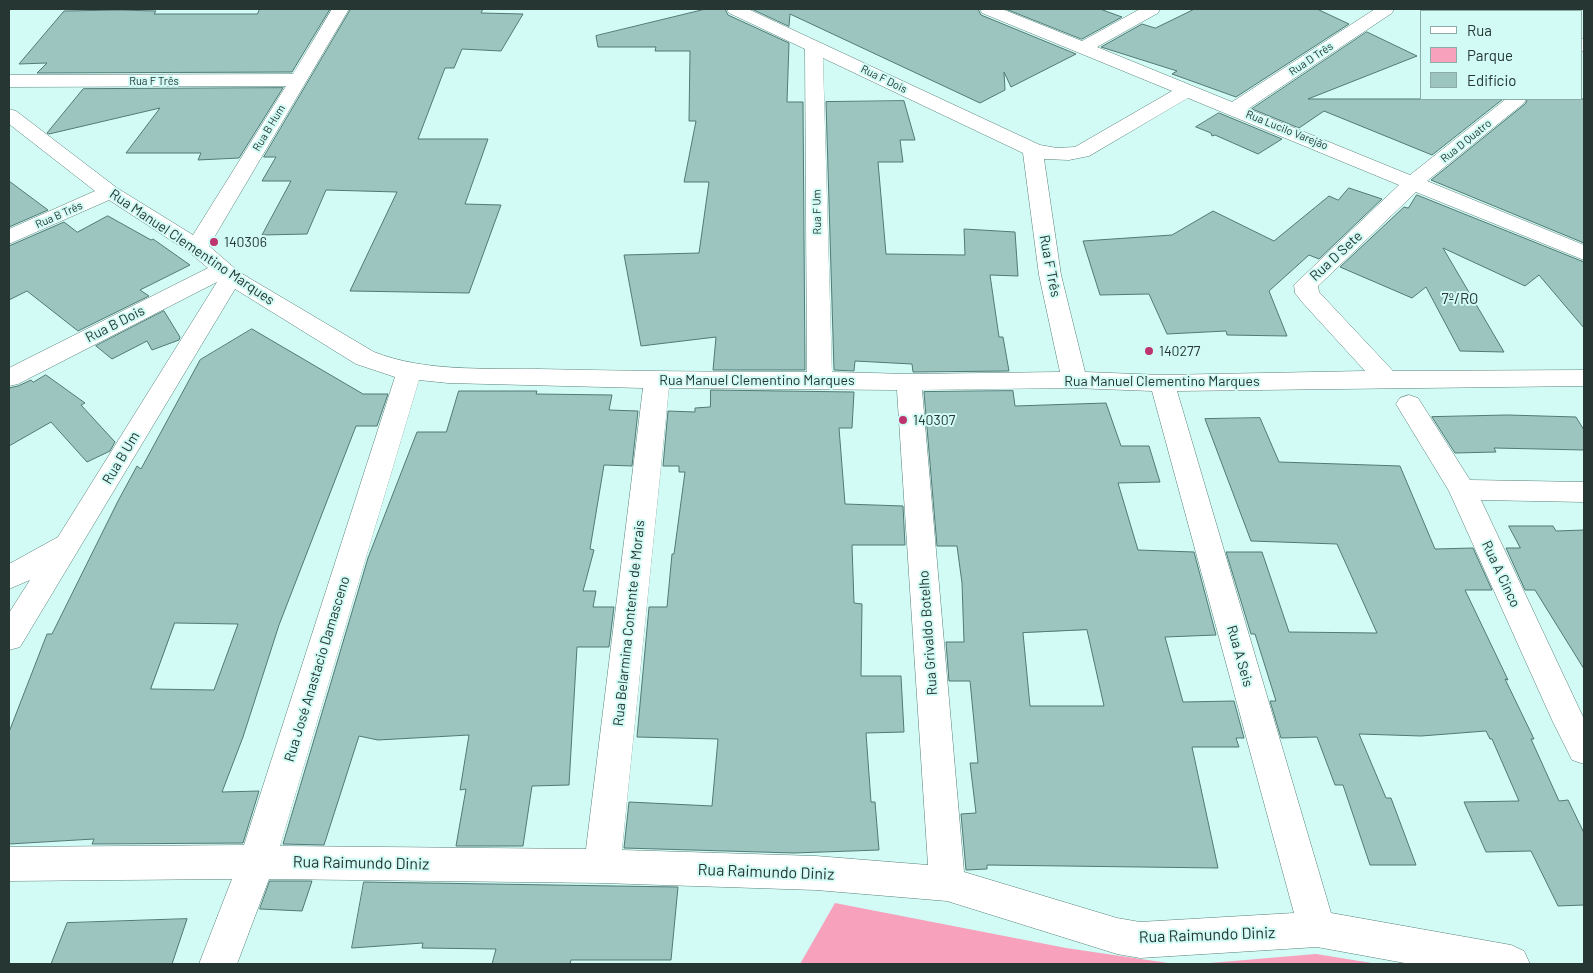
<!DOCTYPE html>
<html>
<head>
<meta charset="utf-8">
<style>
	body { margin:0 }
	#map { position:relative; width:1593px; height:973px; overflow:hidden; background:#d1fbf4; font-family:Barlow,sans-serif }
	canvas { display:block }
	.frame { position:absolute; inset:0; border:10px solid #253633; pointer-events:none }
	.legend { position:absolute; left:1420px; top:10px; width:162px; height:90px; box-sizing:border-box; background:#d1fbf4; border:1px solid #8caca7; margin:0; padding:6px 9px; list-style:none; font-size:15px; color:#253633 }
	.legend li { display:flex; align-items:center; gap:10px; height:25px }
	.legend b { width:25px; border:1px solid #8caca7 }
</style>
</head>
<body>
<div id="map">
<canvas width="1593" height="973"></canvas>
<div class="frame"></div>
<ul class="legend">
<li><b style="height:6px;background:#fff"></b>Rua</li>
<li><b style="height:14px;background:#f7a1bd"></b>Parque</li>
<li><b style="height:14px;background:#9cc5bf"></b>Edifício</li>
</ul>
</div>
<script>
const c = document.querySelector('canvas').getContext('2d');
c.lineJoin = 'round';
function fillPath(path, color) {
  c.fillStyle = color;
  c.fill(path, 'evenodd');
}
function strokePath(path, color, width, dash) {
  c.strokeStyle = color;
  c.lineWidth = width;
  c.lineCap = dash ? 'butt' : 'round';
  c.setLineDash(dash || []);
  c.stroke(path);
}
function write(font, color, halo, rows, align = 'center') {
  c.font = font + ' Barlow,sans-serif';
  c.lineWidth = 4;
  c.setLineDash([]);
  c.textBaseline = 'middle';
  c.strokeStyle = halo;
  c.fillStyle = color;
  for (const [text, x, y, turn = 0] of rows) {
    c.save();
    c.translate(x, y);
    c.rotate((+turn || 0) * Math.PI / 180);
    c.textAlign = isNaN(turn) ? turn : align;
    if (halo) c.strokeText(text, 0, 0);
    c.fillText(text, 0, 0);
    c.restore();
  }
}
fillPath(new Path2D(`
	M835,903L1066,948L1175,964H800Z
	M1316,954L1378,964H1198Z`), '#f7a1bd');
const building = new Path2D(`
	M260,9H330L292,72L37,73L47,63L19,64L64,11L120,10L156,11L154,14H257Z
	M351,9H483L481,13L523,14L501,51L462,49L454,68H445L418,139H488L465,204L501,205L469,293L350,291L397,192L326,190L307,234L262,235L291,181H262L276,157H264Z
	M706,9H725L728,15L789,43L787,102H803L805,370H713L716,337L641,346L624,255L699,253L709,182H684L696,121H689L690,51H655L656,47H598L596,36Z
	M752,9H978L981,15L1076,54L1011,87L1004,72L1005,90L980,103L790,14L789,26Z
	M1006,9H1100L1122,17L1082,39Z
	M1195,9H1317L1349,24L1236,97L1172,74L1177,71L1101,47L1142,24L1155,28Z
	M1367,32L1417,56L1308,99H1503L1432,155L1324,111L1299,128L1252,109Z
	M283,88L239,158L198,160L201,153H126L160,108L49,134L47,133L83,89Z
	M1528,99H1584V243L1431,180L1525,104Z
	M904,101L915,140H900L903,162H878L886,254L965,255L964,229L1015,232L1018,276L990,275L999,337H1003L1009,371L913,372L912,364L855,361L854,371L834,370L826,102Z
	M1219,113L1282,139L1258,154L1215,135L1212,136L1211,133L1196,127Z
	M9,181L48,210L9,227Z
	M1349,188L1382,199L1319,259L1309,255L1269,291L1287,336L1227,335L1226,331L1167,334L1149,294L1100,295L1083,241L1172,235L1213,211L1274,241L1329,196L1338,200Z
	M1417,195L1584,262V328L1539,275L1525,286L1443,248L1504,352L1460,351L1426,287L1412,298L1340,267L1404,207L1408,208Z
	M108,216L151,240L153,239L190,265L140,290L149,296L78,331L27,291L9,300V246L64,222L77,232Z
	M164,311L180,337L179,340L152,350L147,341L112,359L96,346Z
	M252,329L363,394H388L377,426H356L279,625L243,737L222,792L259,791L243,843L92,844L94,839L9,844V732L47,634H52L118,501L137,466L141,469L200,360ZM175,623L238,624L214,690L151,689Z
	M46,375L85,403L81,405L115,442L110,451L87,462L51,422L9,446V388L18,386L31,380L33,382Z
	M711,390L854,392L852,428H839L845,504L903,506L905,545H852L854,603L862,604L861,676H901L904,732L866,733L871,802H875L879,850L794,853L624,848L629,802L712,806L718,739L637,737L649,607H667L672,554H674L685,472H679V466H663L668,411L695,412V408L710,407Z
	M459,391H537L536,394L612,395L609,410L638,411L632,466L604,465L590,549L594,550L583,591H596L593,607H614L609,647H577L569,785L532,786L523,846H456L466,789L460,790L469,735L378,740L359,736L324,845L283,844L368,558L417,432H446Z
	M1013,391L1015,406L1106,403L1121,446H1149L1160,482L1118,483L1138,550L1194,552L1216,635L1165,637L1183,702L1234,701L1244,738H1236L1239,747H1192L1218,868L987,865V869L966,870L961,814L976,813L970,763H978L970,681H949L946,642H964L962,583L957,546H937L924,392ZM1087,630L1104,706H1030L1023,633Z
	M1508,415L1576,417L1584,430V450L1494,448L1496,452L1455,453L1432,417Z
	M1260,418L1279,462L1400,466L1435,549L1473,548L1492,590H1465L1508,680L1505,679L1534,739H1531L1559,801L1568,800L1584,833V905L1558,906L1531,851L1486,852L1464,802L1519,801L1492,739H1490L1486,731L1421,736L1359,734L1386,798H1391L1416,865H1370L1343,785H1335L1317,737L1281,738L1270,701H1276L1255,634H1251L1226,552H1262L1289,632L1377,633L1337,544L1251,541L1205,419Z
	M1509,526H1553L1556,531L1584,530V669L1535,590H1525L1506,548H1520Z
	M270,881H312L302,911L260,909Z
	M364,882L678,887L671,960H571L570,964H492L496,949L422,948L423,943L352,948Z
	M187,919L172,964H51L67,923Z`);
fillPath(building, '#9cc5bf');
strokePath(building, '#537974', 1);
const minor = new Path2D(`
	M332,9H349L209,246L239,272L374,352C425,372 484,368 538,369C628,371 718,372 807,372L805,49L729,13L727,9H748L1040,145L1057,148L1075,147L1172,91L982,13L980,9H1002L1082,41L1140,9H1160L1158,13L1097,47L1232,102L1375,9H1394L1392,13L1248,109L1410,175L1506,99H1526L1524,103L1427,181L1584,245V260L1416,192L1318,286L1319,292L1393,371L1584,370V386L1177,391L1331,913L1511,945L1524,951L1530,964H1410L1317,947L1140,958L1117,954L947,901L816,890L602,883L269,879L237,964H199L232,879L9,881V847L244,845L395,377L356,364L235,289L20,647L9,650V613L30,580L9,589V564L58,537L217,282L18,384L9,386V368L208,268L189,252L109,200L9,244V229L95,191L9,124V109L16,111L117,188L193,235L286,86L9,87V75L293,74ZM823,58L1023,153L1039,275L1060,372L909,374L832,372ZM1188,98L1399,185L1294,285L1295,293L1302,302L1365,371L1162,375L1085,372L1061,275L1044,159L1069,160L1089,156ZM419,380L448,383L643,388L586,849L280,846ZM669,388L897,390L928,865L816,856L622,850ZM1074,388L1152,391L1294,913L1140,922L1117,918L964,872L922,390Z
	M1582,39H1584V51H1582Z
	M1409,395L1418,398L1470,480L1584,482V502L1481,500L1584,719V764L1572,760L1552,720L1449,491L1396,404L1400,398Z`);
strokePath(minor, '#5a817b', 1);
fillPath(minor, '#fff');
for (const [x, y, r, color] of [
	[214,242,5,"#bd346f"],
	[1149,351,5,"#bd346f"],
	[903,420,5,"#bd346f"]
]) {
  const dot = new Path2D();
  dot.arc(x, y, r, 0, 2 * Math.PI);
  c.fillStyle = color;
  c.fill(dot);
  strokePath(dot, '#d1fbf4', 2);
}
write('11px', '#253633', '#d1fbf4', [
	["Rua D Três",1311,59,-34],
	["Rua F Dois",884,79,26],
	["Rua F Três",154,81],
	["Rua B Hum",269,128,-59],
	["Rua Lucilo Varejão",1287,130,22],
	["Rua D Quatro",1466,141,-39],
	["Rua F Um",817,212,-91],
	["Rua B Três",59,215,-24]
]);
write('14px', '#253633', '#d1fbf4', [
	["140306",224,242],
	["140277",1159,351],
	["140307",913,420]
], 'left');
write('14px', '#253633', '#d1fbf4', [
	["Rua Manuel Clementino Marques",192,247,34],
	["Rua D Sete",1336,256,-43],
	["Rua F Três",1050,266,79],
	["Rua B Dois",115,324,-27],
	["Rua Manuel Clementino Marques",757,380],
	["Rua Manuel Clementino Marques",1162,381],
	["Rua B Um",121,458,-59],
	["Rua A Cinco",1501,574,65],
	["Rua Belarmina Contente de Morais",629,623,-84],
	["Rua Grivaldo Botelho",928,633,-94],
	["Rua A Seis",1240,656,74],
	["Rua José Anastacio Damasceno",317,669,-73]
]);
write('15px', '#253633', '#d1fbf4', [
	["7º/RO",1460,299]
]);
write('16px', '#253633', '#d1fbf4', [
	["Rua Raimundo Diniz",361,863,1],
	["Rua Raimundo Diniz",766,872,2],
	["Rua Raimundo Diniz",1207,935,-2]
]);
</script>
</body>
</html>
